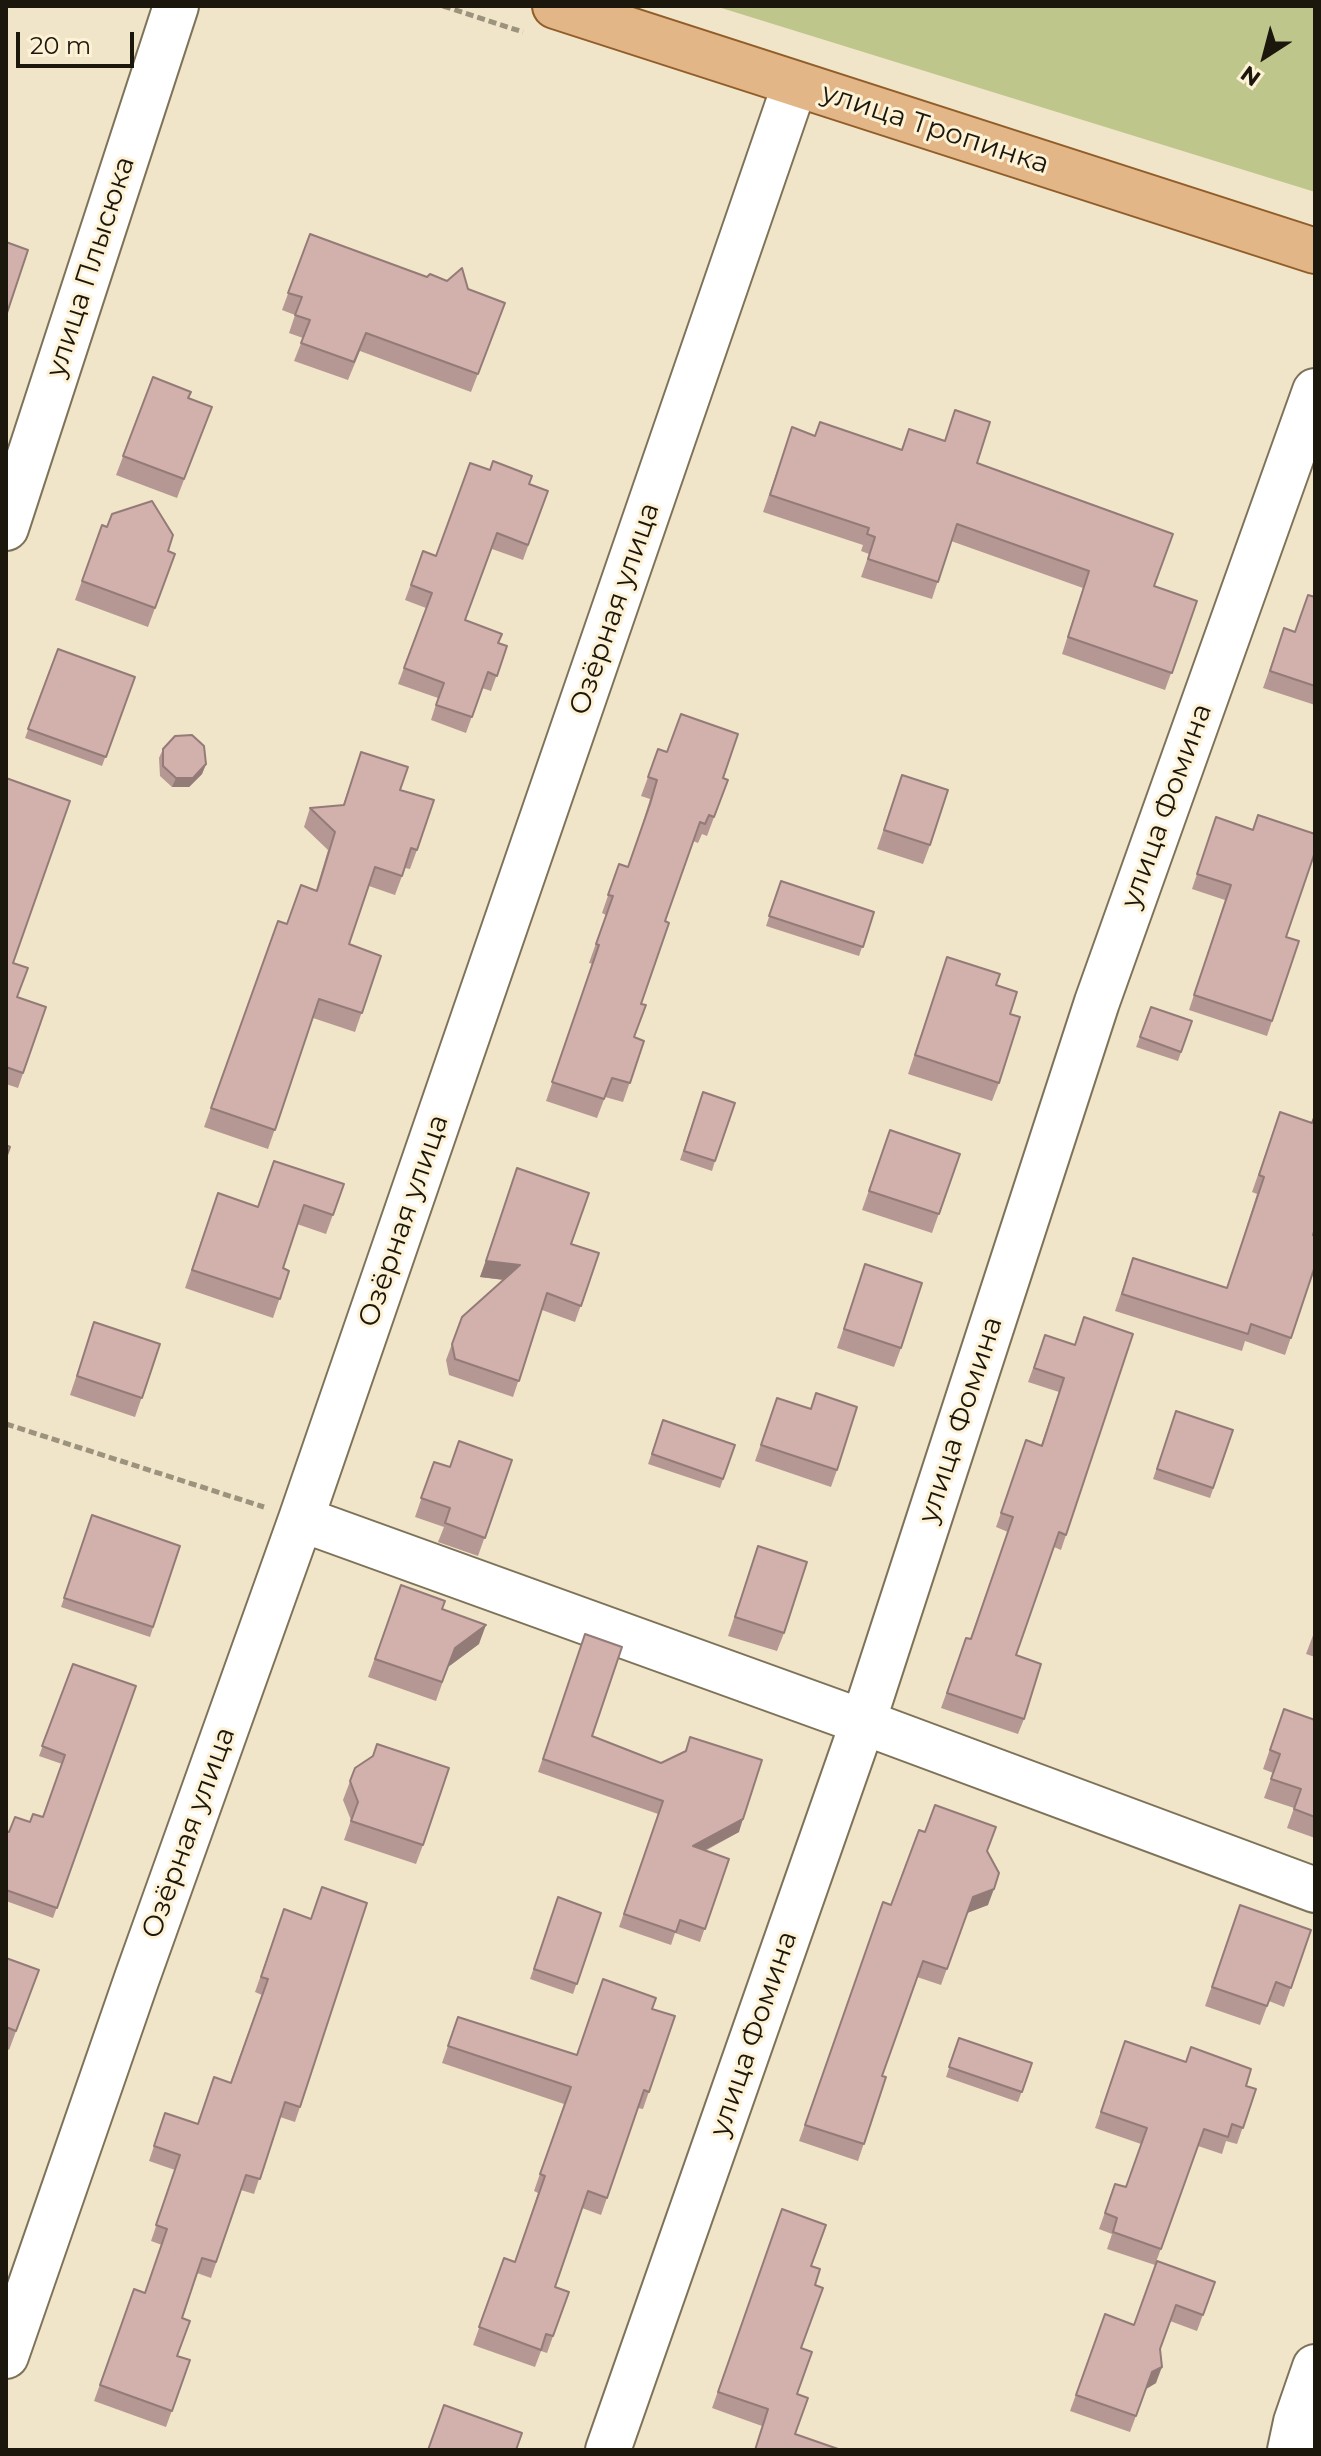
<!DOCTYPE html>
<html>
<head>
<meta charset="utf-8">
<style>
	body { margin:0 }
	#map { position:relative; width:1321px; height:2456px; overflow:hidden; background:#f1e5c9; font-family:Montserrat,sans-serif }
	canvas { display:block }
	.frame { position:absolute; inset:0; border:8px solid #1b170d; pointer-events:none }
	.north { position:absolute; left:1225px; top:16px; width:80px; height:80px; -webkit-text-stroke:6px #fef2d6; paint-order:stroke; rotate:216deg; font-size:22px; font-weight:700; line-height:32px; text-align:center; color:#1b170d }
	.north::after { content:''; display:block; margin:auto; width:28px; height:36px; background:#1b170d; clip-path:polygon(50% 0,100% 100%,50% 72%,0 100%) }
	.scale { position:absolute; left:16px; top:32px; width:118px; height:36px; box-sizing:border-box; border:4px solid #1b170d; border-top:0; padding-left:10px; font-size:24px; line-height:28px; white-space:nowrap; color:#1b170d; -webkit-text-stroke:6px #fef2d6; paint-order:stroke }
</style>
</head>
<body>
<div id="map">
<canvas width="1321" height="2456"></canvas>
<div class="frame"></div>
<div class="north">N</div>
<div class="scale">20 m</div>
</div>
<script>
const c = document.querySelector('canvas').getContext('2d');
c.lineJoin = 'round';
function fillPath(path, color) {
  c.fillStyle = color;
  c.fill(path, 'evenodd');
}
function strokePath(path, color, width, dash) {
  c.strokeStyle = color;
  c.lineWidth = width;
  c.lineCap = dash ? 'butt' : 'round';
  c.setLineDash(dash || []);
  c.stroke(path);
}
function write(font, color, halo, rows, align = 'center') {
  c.font = font + ' Montserrat,sans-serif';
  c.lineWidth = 6;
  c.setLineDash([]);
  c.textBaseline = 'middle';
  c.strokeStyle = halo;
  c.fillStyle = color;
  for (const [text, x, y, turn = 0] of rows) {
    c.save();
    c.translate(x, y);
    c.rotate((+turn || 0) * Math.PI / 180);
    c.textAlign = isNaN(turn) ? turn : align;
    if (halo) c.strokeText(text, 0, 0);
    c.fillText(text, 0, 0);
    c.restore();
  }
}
fillPath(new Path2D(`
	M715,6H1315V192Z`), '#bec68c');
const minor = new Path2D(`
	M6,528L176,6
	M301,1519L863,1722L1315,1890
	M6,2356L137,1978L301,1519L795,84
	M608,2450L863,1722L1097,1002L1315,391
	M1290,2450L1296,2422L1315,2367`);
const major = new Path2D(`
	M555,6L1315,251`);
strokePath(minor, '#7e7359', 48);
strokePath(major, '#915e2a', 48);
strokePath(new Path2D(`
	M443,6L523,32
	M6,1424L264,1507`), '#9c937e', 5, [8, 4]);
strokePath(minor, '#fff', 44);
strokePath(major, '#e3b688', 44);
fillPath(new Path2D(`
	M310,234L427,277L468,289L505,303L471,392L360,351L348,380L294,361L303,338L289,333L295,315L282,310Z
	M153,377L188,398L212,407L177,498L116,475Z
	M909,429L977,463L1154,586L1197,601L1165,690L1062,654L1083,588L951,541L932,599L861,577L869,554L861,551L863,545L763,512L786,445L901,450Z
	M529,484L548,491L523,560L492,549L465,620L498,643L507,646L491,691L482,688L466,733L431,720L438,698L398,684L426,608L405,600L423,551L436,556Z
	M102,525L175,554L148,627L75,600Z
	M1315,597V705L1263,688L1284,628L1295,632Z
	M58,649L135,677L102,766L25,738Z
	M163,749L206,764L202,774L189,787H172L160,776L159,758Z
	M361,752L400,790L417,850L410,869L405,868L395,895L369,886L349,944L381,956L355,1032L313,1018L268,1149L204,1127L278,921L287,924L316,890L328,850L304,827L310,808L343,805Z
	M902,775L930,845L923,864L877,849Z
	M648,777L723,778L728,780L707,836L702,834L698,843L693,841L665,921L641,1004L634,1037L644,1041L623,1102L605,1097L597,1118L546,1101L593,964L589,963L606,915L602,913L619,864L628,867L643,822L650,799L641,796Z
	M6,778L13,963L17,997L46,1007L18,1088L6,1084Z
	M1211,832L1286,937L1272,1021L1267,1036L1189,1010L1225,900L1192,889Z
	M781,881L874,912L859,956L766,926Z
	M947,957L996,985L1010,1014L999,1083L992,1101L908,1074Z
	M1151,1007L1192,1021L1178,1061L1136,1047Z
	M703,1092L715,1161L712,1171L680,1160Z
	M1280,1112L1313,1235L1315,1266L1285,1355L1245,1341L1242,1351L1115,1311L1133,1258L1227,1288L1257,1194L1252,1192Z
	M890,1130L960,1154L932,1233L862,1210Z
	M517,1168L571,1244L599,1253L575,1322L542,1310L513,1397L449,1375L446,1360L462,1317L504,1280L480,1277Z
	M344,1184L326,1234L297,1224L283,1268L289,1271L273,1318L185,1288L218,1193L258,1207Z
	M865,1264L901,1348L894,1367L837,1348Z
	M1045,1335L1074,1345L1066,1535L1061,1550L1054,1547L1016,1655L1024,1719L1018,1734L941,1708L966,1638L970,1639L1008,1532L996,1527L1026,1440L1041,1445L1059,1392L1028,1382Z
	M88,1341L160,1344L135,1417L70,1395Z
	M816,1393L837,1470L831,1487L755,1461L777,1398L810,1409Z
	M1176,1411L1233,1430L1210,1498L1153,1479Z
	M663,1420L735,1445L720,1488L648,1464Z
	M512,1460L478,1556L438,1542L444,1527L415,1517L434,1462L450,1467Z
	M92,1515L180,1546L150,1637L61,1607Z
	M758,1546L784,1633L777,1651L728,1636Z
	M401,1585L442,1609L479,1644L448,1667L436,1701L368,1677Z
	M1315,1630V1657L1306,1654Z
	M585,1634L592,1736L661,1763L685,1751L690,1737L739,1832L705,1851L729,1859L700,1942L675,1933L671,1945L619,1927L658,1814L538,1772Z
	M73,1664L136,1686L53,1918L6,1901V1831L9,1832L30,1822L43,1817L62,1764L39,1756Z
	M1284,1709L1315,1720V1838L1287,1828L1294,1808L1264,1798L1273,1773L1263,1769Z
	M355,1768L423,1845L416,1864L344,1840L351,1820L343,1800Z
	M987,1851L988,1905L967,1913L941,1985L917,1977L882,2076L886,2077L858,2161L799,2141L883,1902L891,1905Z
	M558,1897L601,1913L573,1994L530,1979Z
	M1240,1905L1311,1930L1284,2007L1269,2001L1260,2025L1205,2006Z
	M284,1909L300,2107L295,2122L280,2117L254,2194L241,2190L211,2278L197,2273L182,2318L177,2356L190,2360L166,2427L94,2401L134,2289L145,2293L162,2245L151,2241L175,2170L149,2161L165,2113L197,2124L230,2083L262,1995L255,1992Z
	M6,1958L39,1970L9,2050L6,2048Z
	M652,2009L675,2016L643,2109L638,2108L601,2215L582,2208L555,2287L569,2292L547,2353L541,2351L535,2367L473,2345L504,2258L515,2262L538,2193L534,2191L564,2104L442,2063L458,2017L577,2055Z
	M959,2038L1032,2063L1018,2102L946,2077Z
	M1125,2041L1256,2089L1237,2144L1226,2141L1222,2154L1198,2146L1155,2265L1107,2249L1112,2234L1099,2229L1115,2184L1126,2187L1141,2144L1095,2128Z
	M782,2209L811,2266L815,2285L801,2348L795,2434L762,2426L712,2408Z
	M1215,2282L1197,2331L1170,2321L1160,2349L1156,2383L1146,2389L1130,2432L1070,2411L1105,2314L1134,2325Z`), '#b59793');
fillPath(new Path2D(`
	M206,764L202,774L189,787H172L176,778Z
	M486,1261L520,1265L514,1281L480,1277Z
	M486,1625L479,1644L448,1667L455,1648Z
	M743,1819L739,1832L688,1859L693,1846Z
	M994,1889L988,1905L967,1913L973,1897Z
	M1162,2367L1156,2383L1146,2389L1152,2372Z`), '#937b78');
const building = new Path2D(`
	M310,234L427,277L430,274L447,281L462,268L468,289L505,303L478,374L366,333L354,362L301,343L310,320L295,315L302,297L288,293Z
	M6,242L28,250L6,316Z
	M153,377L191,392L188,398L212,407L184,479L123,456Z
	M955,410L990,422L977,463L1173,534L1154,586L1197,601L1172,673L1068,637L1089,571L957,524L938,582L868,559L875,537L867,534L869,528L770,495L792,427L815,436L820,422L902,450L909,429L945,441Z
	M493,461L532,476L529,484L548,491L528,545L497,533L465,620L502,634L498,643L507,646L497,676L488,672L472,717L436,705L444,683L404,668L432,593L411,585L423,551L436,556L470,463L490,470Z
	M152,501L173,535L168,551L175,554L155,608L82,581L102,525L107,527L112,514Z
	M1308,595L1315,597V686L1270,671L1284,628L1295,632Z
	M58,649L135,677L106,757L28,729Z
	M681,714L738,734L723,778L728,780L714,817L709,815L705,824L700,822L665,921L669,923L641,1004L646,1005L634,1037L644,1041L630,1083L612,1078L604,1099L552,1082L599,945L596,944L613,896L608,895L619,864L628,867L650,804L657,780L648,777L658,749L667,752Z
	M192,735L204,746L206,764L193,778H176L163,766V749L175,736Z
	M361,752L408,767L400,790L434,800L417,850L411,848L402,876L375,867L349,944L381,956L362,1013L319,999L275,1130L211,1108L278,921L287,924L301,885L317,891L335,832L310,808L344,805Z
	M902,775L948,790L930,845L884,830Z
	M6,778L70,801L13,963L28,968L17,997L46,1007L23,1073L6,1067Z
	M1258,815L1315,834V852L1286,937L1299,941L1272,1021L1194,995L1231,885L1197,874L1216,817L1253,830Z
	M781,881L874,912L863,947L769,916Z
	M947,957L1000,974L996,985L1017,992L1010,1014L1020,1017L999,1083L915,1055Z
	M1151,1007L1192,1021L1181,1052L1140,1037Z
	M703,1092L735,1103L715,1161L684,1151Z
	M1280,1112L1312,1123L1315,1115V1228L1313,1235L1315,1236V1266L1291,1338L1251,1324L1248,1334L1122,1294L1133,1258L1227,1288L1264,1177L1259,1175Z
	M890,1130L960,1154L939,1214L869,1191Z
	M6,1145L10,1147L6,1158Z
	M274,1161L344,1184L333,1215L304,1205L283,1268L289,1271L280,1299L192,1270L218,1193L258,1207Z
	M517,1168L589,1193L571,1244L599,1253L581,1306L547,1293L519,1381L455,1359L452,1344L462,1317L520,1265L486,1261Z
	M865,1264L922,1283L901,1348L844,1329Z
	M1084,1317L1133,1334L1066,1535L1059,1532L1016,1655L1041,1664L1024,1719L947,1693L966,1638L971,1639L1013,1517L1001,1513L1026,1440L1042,1446L1064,1378L1034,1368L1045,1335L1075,1345Z
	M94,1322L160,1344L142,1398L77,1376Z
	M816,1393L857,1407L837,1470L761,1445L777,1398L811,1409Z
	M1176,1411L1233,1430L1213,1488L1157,1469Z
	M663,1420L735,1445L723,1479L652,1454Z
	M459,1441L512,1460L485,1538L445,1523L450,1508L421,1498L434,1462L450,1467Z
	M92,1515L180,1546L153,1627L64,1598Z
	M758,1546L807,1562L784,1633L735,1617Z
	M401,1585L445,1601L442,1609L486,1625L455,1648L442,1682L375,1659Z
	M585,1634L622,1647L592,1736L661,1763L686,1751L690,1737L762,1760L743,1819L693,1846L729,1859L705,1929L680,1920L676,1932L624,1914L663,1801L543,1759Z
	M73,1664L136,1686L57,1908L6,1890V1831L9,1832L15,1817L30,1822L33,1814L43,1817L65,1755L42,1746Z
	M1284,1709L1315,1720V1817L1294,1809L1301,1789L1271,1779L1280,1754L1270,1750Z
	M377,1744L449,1768L423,1845L351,1821L358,1802L350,1781L355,1768L373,1756Z
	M935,1805L996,1827L987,1851L999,1873L994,1889L973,1897L947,1969L923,1961L882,2076L886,2077L864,2144L805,2125L883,1902L891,1905L919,1830L925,1832Z
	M322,1887L367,1903L300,2107L285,2102L260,2179L246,2175L216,2262L202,2258L182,2318L190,2321L177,2356L190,2360L172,2411L100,2385L134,2289L145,2293L167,2229L156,2225L180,2155L154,2146L165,2113L198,2124L214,2077L231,2083L268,1979L261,1977L284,1909L311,1919Z
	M558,1897L601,1913L577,1984L534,1969Z
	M1240,1905L1311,1930L1291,1988L1276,1982L1267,2006L1212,1987Z
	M6,1958L39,1970L16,2031L6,2027Z
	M603,1979L656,1998L652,2009L675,2016L649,2092L644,2090L607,2198L588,2191L555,2287L569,2292L553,2336L546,2334L541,2350L479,2327L504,2258L515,2262L545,2176L540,2174L571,2087L448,2046L458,2017L577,2055Z
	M959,2038L1032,2063L1022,2092L949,2067Z
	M1125,2041L1186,2062L1191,2047L1251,2069L1246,2086L1256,2089L1243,2128L1232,2124L1228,2137L1204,2129L1161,2249L1113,2232L1117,2218L1105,2213L1115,2184L1126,2187L1147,2128L1101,2112Z
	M782,2209L826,2225L811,2266L820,2269L815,2285L823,2288L801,2348L812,2352L797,2394L808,2398L795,2434L841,2450H755L768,2409L718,2392Z
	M1157,2261L1215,2282L1203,2315L1176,2305L1160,2349L1162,2367L1152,2372L1136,2416L1076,2395L1105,2314L1134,2325Z
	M444,2405L522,2433L516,2450H428Z`);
fillPath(building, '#d2b0ab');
strokePath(building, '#937b78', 2);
write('28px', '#1b170d', '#fef2d6', [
	["улица Тропинка",935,129,18],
	["улица Плысюка",91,267,-72],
	["Озёрная улица",615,609,-71],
	["улица Фомина",1167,806,-70],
	["Озёрная улица",404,1221,-71],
	["улица Фомина",961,1420,-72],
	["Озёрная улица",189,1833,-70],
	["улица Фомина",754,2034,-71]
]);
</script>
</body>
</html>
